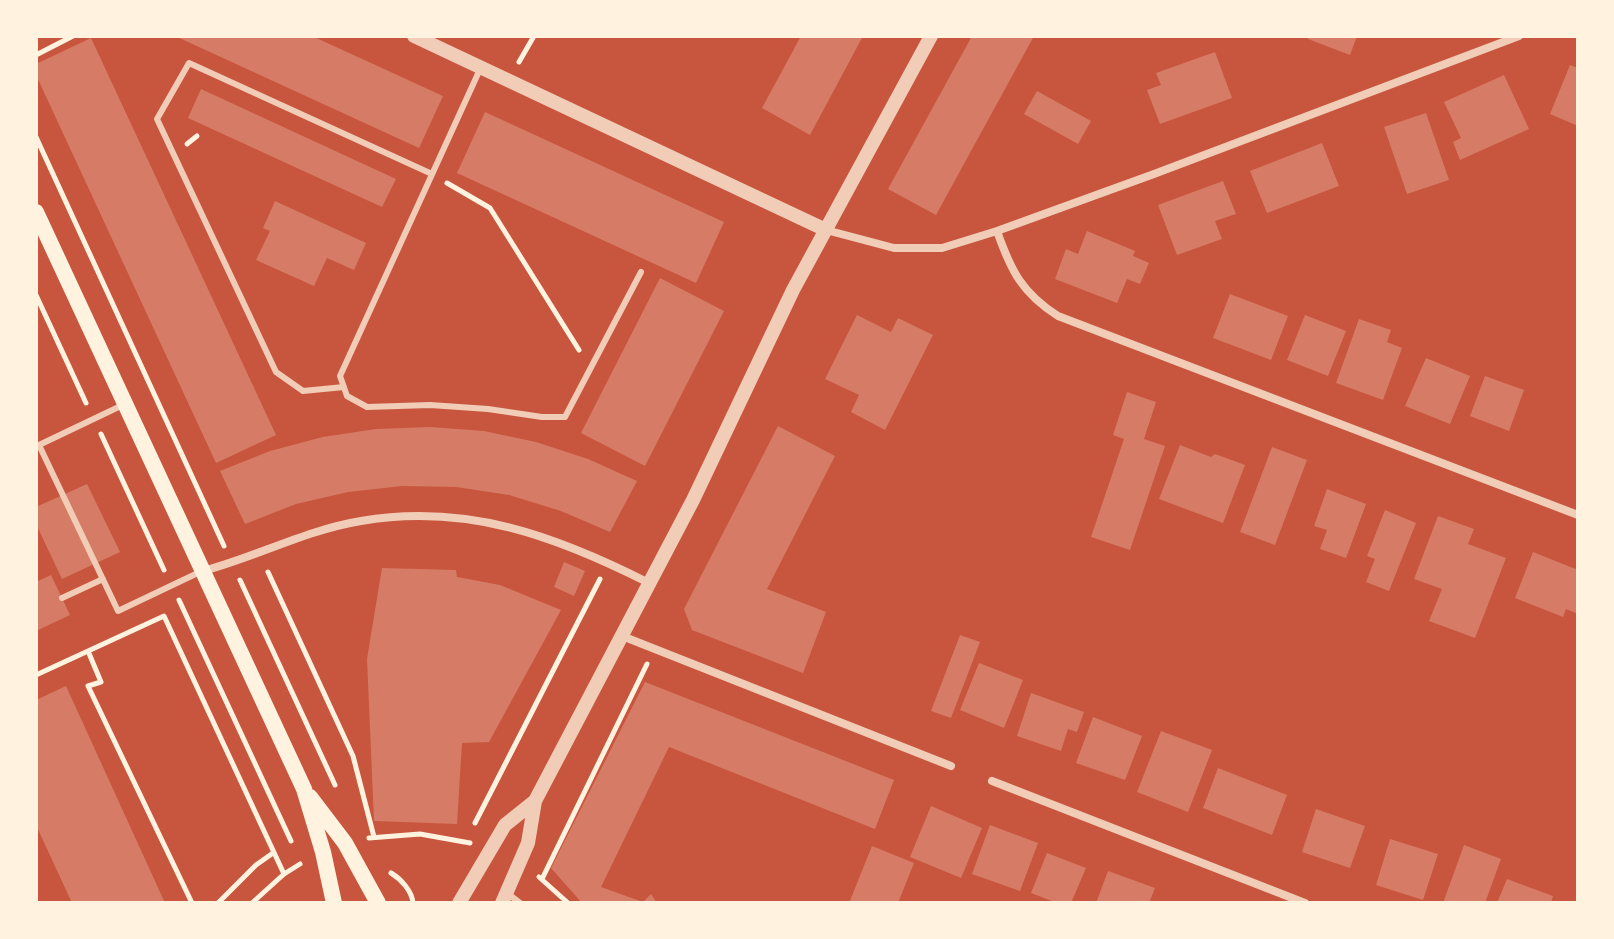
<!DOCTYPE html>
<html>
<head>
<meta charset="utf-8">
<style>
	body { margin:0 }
	#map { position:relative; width:1614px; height:939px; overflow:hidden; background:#c8553d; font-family:Overpass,sans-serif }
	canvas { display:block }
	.frame { position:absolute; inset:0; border:38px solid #fff3e0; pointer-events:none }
</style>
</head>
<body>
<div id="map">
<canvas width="1614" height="939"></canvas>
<div class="frame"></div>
</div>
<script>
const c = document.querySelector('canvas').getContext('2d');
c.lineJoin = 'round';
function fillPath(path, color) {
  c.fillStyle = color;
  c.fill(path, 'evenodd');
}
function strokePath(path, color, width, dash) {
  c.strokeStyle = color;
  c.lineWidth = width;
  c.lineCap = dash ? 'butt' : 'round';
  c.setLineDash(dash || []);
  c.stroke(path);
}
fillPath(new Path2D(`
	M175,36H312L443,96L419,148Z
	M801,36H863L810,135L762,108Z
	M972,36H1034L936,215L888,189Z
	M1309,36H1357L1350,55L1308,39Z
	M91,38L276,435L216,463L36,75V64Z
	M1215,52L1232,98L1160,124L1147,90L1161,85L1156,73Z
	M1570,65L1578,68V126L1550,114Z
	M1504,75L1529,129L1460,160L1453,142L1461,138L1444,102Z
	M201,89L396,179L382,207L188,118Z
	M1037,91L1091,121L1078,144L1024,114Z
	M485,112L724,222L696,283L457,173Z
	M1426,113L1449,180L1407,194L1384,127Z
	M1322,143L1339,186L1267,213L1250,171Z
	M1223,181L1236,214L1215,221L1222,239L1177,255L1158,205Z
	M275,201L366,243L354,270L327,258L314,286L256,260L270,231L263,228Z
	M1087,231L1135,251L1133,256L1149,263L1140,284L1127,279L1117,303L1055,279L1066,249L1078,254Z
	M660,278L724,311L645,466L581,433Z
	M1230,294L1288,316L1271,360L1213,338Z
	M857,315L891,332L898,318L933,335L885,430L851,412L859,395L825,379Z
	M1305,315L1346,331L1328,376L1287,360Z
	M1359,319L1391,330L1387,342L1402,348L1383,400L1336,383Z
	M1426,358L1470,376L1450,424L1405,406Z
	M1485,376L1524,390L1509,431L1470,416Z
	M1127,392L1156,402L1144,439L1165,446L1130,550L1091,537L1124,439L1113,435Z
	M778,426L835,456L767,589L826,612L803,673L692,630L684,609Z
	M430,427L484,431L536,442L588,459L637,481L610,532L561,511L509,495L456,487L402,486L348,492L296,504L245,524L220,471L270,451L323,437L376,429Z
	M1180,445L1211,457L1215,454L1245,465L1223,523L1159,499Z
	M1272,447L1307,460L1275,545L1240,532Z
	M87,484L120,552L62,579L36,524V507Z
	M1327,489L1366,504L1346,558L1320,549L1327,530L1314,526Z
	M1385,510L1416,523L1389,591L1366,582L1375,559L1367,556Z
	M1438,516L1474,529L1468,544L1506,558L1475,638L1429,621L1442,589L1414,579Z
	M1533,552L1578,570V614L1566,609L1563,617L1515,598Z
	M564,562L585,571L574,596L554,587Z
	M382,568L456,570L457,577L500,585L561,610L489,742L462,743L457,824L374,821L367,659Z
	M51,575L70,615L36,631V582Z
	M960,635L980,642L951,718L931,711Z
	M979,663L1023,680L1004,728L960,710Z
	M645,682L894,780L875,829L669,747L601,887L643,902L651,894L657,903H582L551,868Z
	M66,686L165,903H72L36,825V700Z
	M1031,693L1084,712L1077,732L1068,729L1061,751L1017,736Z
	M1093,717L1142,736L1125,780L1076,763Z
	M1161,731L1212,750L1188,812L1137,792Z
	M1218,768L1287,795L1272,835L1203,808Z
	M931,806L982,828L961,878L910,857Z
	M1316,809L1365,826L1350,868L1302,852Z
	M990,825L1038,843L1020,891L972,874Z
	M1390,839L1438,854L1423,900L1376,885Z
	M1464,845L1501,859L1485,903H1443Z
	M872,846L914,863L898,903H849Z
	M1047,853L1086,868L1071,903H1057L1031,893Z
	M1108,871L1155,888L1149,903H1096Z
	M1507,879L1553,896L1551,903H1497Z`), '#d67c66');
strokePath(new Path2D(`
	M36,55L73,36
	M519,62L534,36
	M36,137L224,546
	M187,144L197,136
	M447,183L490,208L579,350
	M36,295L86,403
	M101,434L164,570
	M268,572L353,756L374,837
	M240,580L335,785
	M179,600L291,841
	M88,651L101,682L88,686L192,903
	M36,675L164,616L284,874
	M475,823L600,579
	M369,838L420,834L470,843
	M391,873C401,879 412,891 413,903
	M539,877L568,903
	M542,879L647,664
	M218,903L256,865L273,853
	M252,903L284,874L300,864`), '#fff3e0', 5);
strokePath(new Path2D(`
	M481,67L340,376L347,396L367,407L430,405L488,409L542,417H565L641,272
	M344,387L303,391L276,372L157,119L189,63L432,174
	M125,404L39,445L118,611L202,571
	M62,598L103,579
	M507,893L520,903`), '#f1ccb7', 6);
strokePath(new Path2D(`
	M826,230L894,248H942L997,231L1154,174L1519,36
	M997,231C1011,271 1022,293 1058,316L1578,515
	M203,571C256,557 306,530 361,521C467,503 556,536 649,583
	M622,636L951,766
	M992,781L1305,903`), '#f1ccb7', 8);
strokePath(new Path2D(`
	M414,36L826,230
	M459,903L505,825L535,801
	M502,903L528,843L535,801L693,500L793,290L931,36`), '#f1ccb7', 14);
strokePath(new Path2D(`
	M36,212L304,789L323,852L334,903
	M310,797L345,843L378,903`), '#fff3e0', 16);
</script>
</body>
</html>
